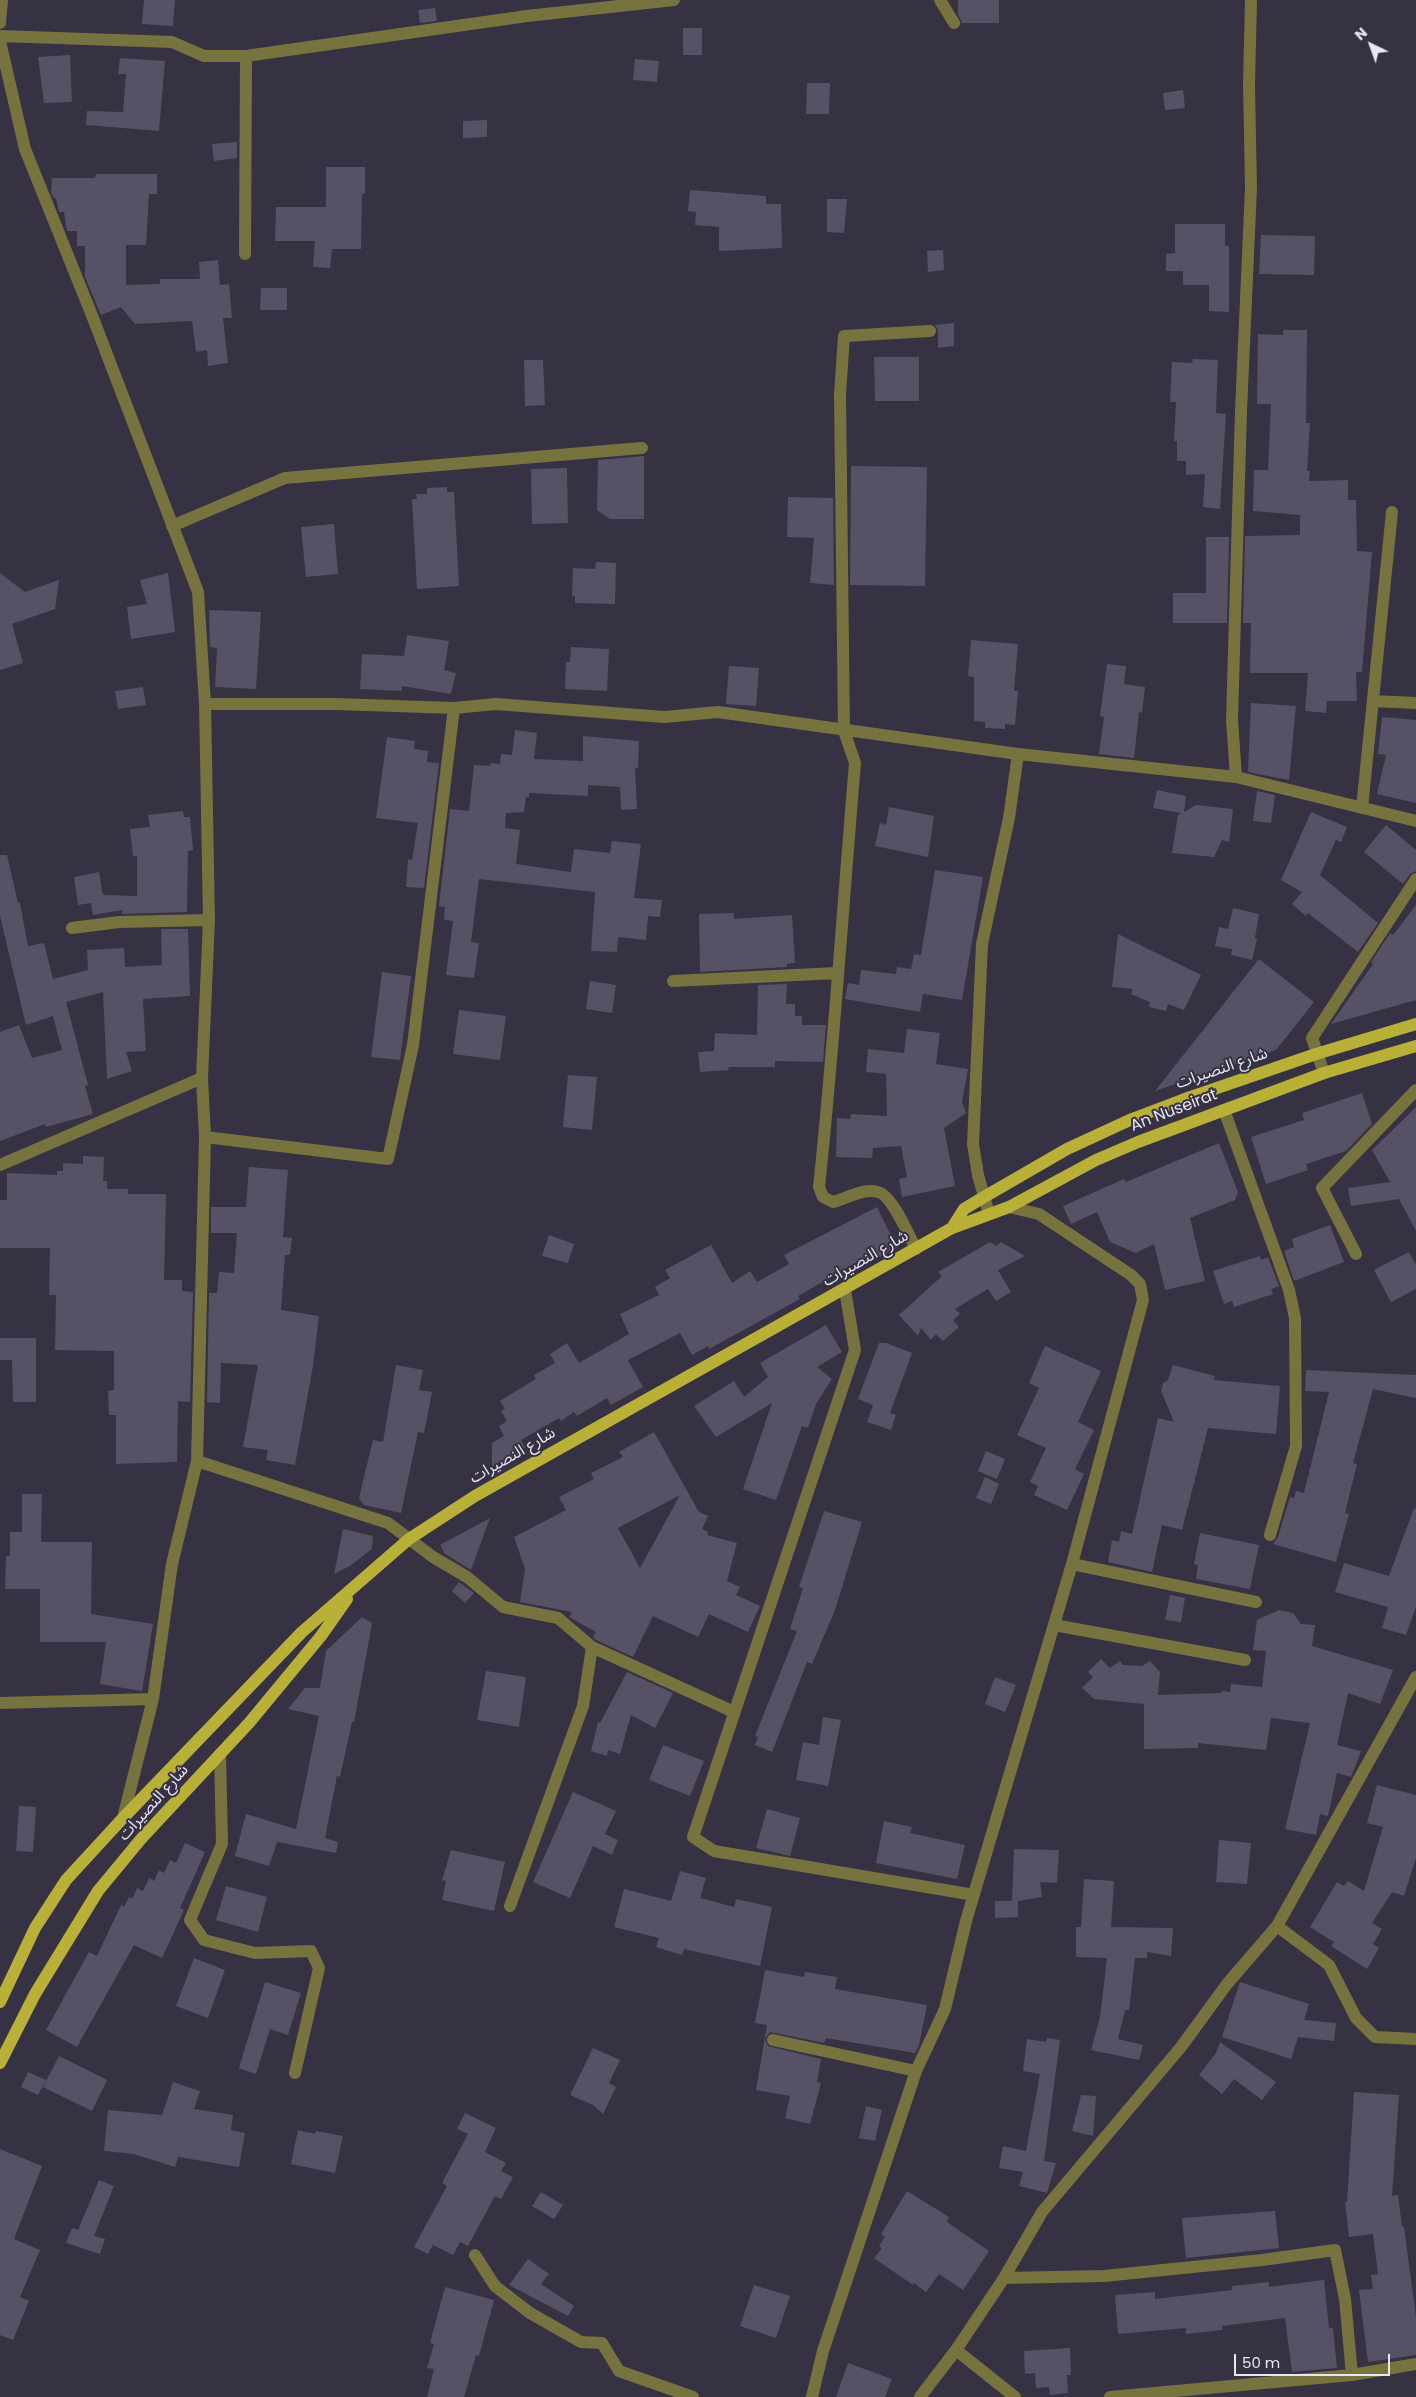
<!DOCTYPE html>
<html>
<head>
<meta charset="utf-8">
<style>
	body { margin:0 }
	#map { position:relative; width:1416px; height:2397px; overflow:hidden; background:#363143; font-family:Poppins,sans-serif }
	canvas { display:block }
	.north { position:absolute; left:1346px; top:20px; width:50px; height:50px; -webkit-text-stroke:4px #363143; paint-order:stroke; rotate:318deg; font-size:14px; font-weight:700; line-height:20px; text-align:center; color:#e9e5f1 }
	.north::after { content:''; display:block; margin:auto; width:18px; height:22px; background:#e9e5f1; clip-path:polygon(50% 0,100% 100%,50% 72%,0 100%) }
	.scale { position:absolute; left:1234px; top:2354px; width:156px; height:22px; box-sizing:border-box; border:2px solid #e9e5f1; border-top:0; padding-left:6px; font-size:15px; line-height:18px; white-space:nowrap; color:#e9e5f1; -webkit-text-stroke:4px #363143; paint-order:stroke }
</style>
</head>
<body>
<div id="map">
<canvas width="1416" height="2397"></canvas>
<div class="north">N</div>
<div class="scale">50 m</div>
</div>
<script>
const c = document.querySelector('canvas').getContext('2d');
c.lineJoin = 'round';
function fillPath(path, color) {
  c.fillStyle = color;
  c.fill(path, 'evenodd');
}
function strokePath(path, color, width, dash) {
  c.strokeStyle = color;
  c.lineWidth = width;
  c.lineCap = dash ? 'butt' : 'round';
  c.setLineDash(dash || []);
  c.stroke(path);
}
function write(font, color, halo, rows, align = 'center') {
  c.font = font + ' Poppins,"Noto Sans Arabic",sans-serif';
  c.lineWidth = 4;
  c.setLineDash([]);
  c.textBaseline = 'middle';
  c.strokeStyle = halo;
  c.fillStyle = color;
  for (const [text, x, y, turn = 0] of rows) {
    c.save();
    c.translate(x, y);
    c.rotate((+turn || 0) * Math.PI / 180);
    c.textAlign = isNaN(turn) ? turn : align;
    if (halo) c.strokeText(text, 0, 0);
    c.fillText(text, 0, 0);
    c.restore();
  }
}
fillPath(new Path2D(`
	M144,0H175L173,26L142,24Z
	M958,0H999V23H962L958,14Z
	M435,8L437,21L420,23L418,10Z
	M683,28H702V55H683Z
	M70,55L72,102L44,103L38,57Z
	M120,58L165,61L159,131L86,125L87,111L123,112L126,74H118Z
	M635,59L659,61L657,82L633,80Z
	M807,83H830L829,114H806Z
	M1183,90L1185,108L1165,110L1163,93Z
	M487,120V137L463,138V121Z
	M237,142V158L214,161L212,144Z
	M326,167H365V194H362L361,249H332L330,268L313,267L315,241H275L276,207H326Z
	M96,174H157V194H149L146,245H126V285L160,284V279H200L199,262L218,260L220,285L229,284L232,318H223L228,363L208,366L207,350L196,352L192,321L135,324L121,307L101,315L85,277V246H77V231H67L64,212H59L56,198H54L51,193L52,178H95Z
	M690,190L766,196V204H781L782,248L719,251V227L695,225L696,212L688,211Z
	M827,199H847L844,233L827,232Z
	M1175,224H1225V246H1229V312L1209,311V285H1183V271H1166V254L1175,253Z
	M1261,235L1315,236L1314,275L1259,274Z
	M943,250L944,270L928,272L927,251Z
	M261,288H287V310H260Z
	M954,323V346L938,348V330L935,325Z
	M1283,330H1307L1306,423H1310L1307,471H1310L1309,481L1348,480V500H1356L1357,551L1372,552L1362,672H1356L1357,701H1327L1326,713L1305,711L1308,673H1250L1251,623H1243L1245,536L1300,535V515L1253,511L1254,470H1268L1271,404H1257L1258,334L1283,335Z
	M874,357H919V401H875Z
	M1193,359L1218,360L1216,413L1226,414L1220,509L1203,507L1205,474L1186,475V461H1177V441H1174L1176,402H1170L1172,362L1192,363Z
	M524,360H543L545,405L525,406Z
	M644,456V519H610L597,510L598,460Z
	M851,466L927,467L925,586L850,585Z
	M567,468L568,523L532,524L531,469Z
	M447,487V492H454L459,586L417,589L412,499H417L416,494H427V488Z
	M788,497L833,498L834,585L810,583L814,538L787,537Z
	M334,524L338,574L306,577L301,527Z
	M1206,537H1229L1227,623H1173V593H1206Z
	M596,562L616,563L615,604L575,603V596H572L573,568L595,569Z
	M0,573L25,592L59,580L55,609L12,624L23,663L0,670Z
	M168,573L175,632L131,639L127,607L147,604L140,580Z
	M209,610L261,612L256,689L215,687L217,648L210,647Z
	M407,635L449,641L444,670L456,673L451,694L402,686V691L360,689L362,654L404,656Z
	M971,640L1018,644L1014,691H1018L1015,725L1005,724V729L985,728V722L974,721V677L968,676Z
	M571,647L609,649L607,691L565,689L566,662H570Z
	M1107,664L1126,666L1124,684L1145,687L1142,713L1139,712L1134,758L1099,754L1104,717L1100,716Z
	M729,666L759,668L756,706L726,704Z
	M143,687L146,705L118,709L115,691Z
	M1251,703L1296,706L1289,780L1248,772Z
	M1382,717L1416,720V803L1377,794L1386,755L1378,754Z
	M515,730L537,733L534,759L583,761V736L639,741L638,768H635L637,809L621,810L620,787L588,785V796L529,793V797H526L524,812L506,813L505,828L520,830L516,864L571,872L574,849L610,853L612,841L641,844L634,898L662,900L660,917L648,916L646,940L618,937L617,952L591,951L595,892L479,879L471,942L479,943L474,978L446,975L453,921L444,920L445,907L439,906L450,809L469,811L474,765L490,766L491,763L500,764L501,754L512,755Z
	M387,737L415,741L414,749L428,751L427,762L439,763L424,888L406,887L408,859L412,860L418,823L376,818Z
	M1157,790L1186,796L1184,812L1196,805L1233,809L1229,842L1222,840L1214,857L1172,853L1178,815L1181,813L1153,808Z
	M1257,791L1275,795L1271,823L1253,821Z
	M889,807L934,816L928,857L875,846L880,823L886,825Z
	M183,811L184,817H190L193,850L188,851L187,912L122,914V910L93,915L91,903L78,905L74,877L99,872L103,895L137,896V856H133L130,829L150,827L148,815Z
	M1311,812L1347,827L1341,842L1336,840L1320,875L1378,923L1358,952L1308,913L1306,916L1292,904L1302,892L1281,880Z
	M1386,825L1416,850V871L1410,874L1403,884L1364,852Z
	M0,855H7L18,903H20L28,946L44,943L53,979L88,970L87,950L124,948L125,967L162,965L161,929H188L190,996L143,999L146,1051L126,1052L132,1071L107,1079L103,992L66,1002L88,1085L85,1086L93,1114L46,1127L45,1124L0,1141V1032L19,1025L32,1058L62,1050L53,1016L26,1025L0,916Z
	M935,870L983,877L962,1000L923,994L920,1012L845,999L848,983L859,985L861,970L896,974L897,967L911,969L914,954L921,955Z
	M1416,905V1000L1331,1024L1373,964L1371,962L1390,933L1393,935Z
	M1233,908L1259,914L1255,938L1257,939L1252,960L1231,955L1232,949L1215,946L1219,927L1228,929Z
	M734,913V919L792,915L795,963L787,964V967L700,972L699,914Z
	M1118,934L1201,975L1184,1010L1168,1004L1166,1011L1149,1007L1150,1002L1131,994L1133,989L1112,987Z
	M1259,959L1314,1002L1276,1050L1155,1091Z
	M382,972L411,976L400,1060L371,1057Z
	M590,981L616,985L612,1013L586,1009Z
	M787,984L786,1004H795V1016H802V1025H826L823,1062L775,1061V1067H728L729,1070L700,1072L698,1052L714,1051L715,1033L757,1035L758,985Z
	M459,1010L506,1016L500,1060L453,1054Z
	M907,1029L940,1033L936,1064L968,1069L962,1102L966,1113L944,1128L955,1186L902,1197L899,1179L907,1177L901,1146L873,1148L872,1158L836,1157L837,1118L850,1119L851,1114L887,1116L886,1074L866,1072L868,1049L904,1053Z
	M568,1075L597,1077L592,1130L563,1127Z
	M1362,1093L1372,1124L1346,1151L1306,1164L1308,1170L1266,1184L1251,1137L1304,1120L1302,1113Z
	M1416,1107V1231L1399,1199L1351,1206L1348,1188L1390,1182L1372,1150Z
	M1219,1143L1238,1192L1235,1200L1190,1218L1205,1281L1165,1290L1154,1244L1136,1253L1110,1242L1097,1212L1071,1224L1063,1206L1124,1179L1126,1182Z
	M83,1156L104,1157L103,1181H107V1189H128V1194H166L164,1280H182V1291L193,1292L190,1402L178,1401L177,1462L116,1464V1415H109L108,1391L114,1390V1351L55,1350L56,1295H49L50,1248H0V1200H7V1173L57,1175V1171H63V1163L83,1164Z
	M249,1167L288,1170L283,1237L292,1238L290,1255H285L281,1310L319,1316L313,1366L295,1465L266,1460L268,1450L243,1447L258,1365L221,1363L220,1403L207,1402L209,1293H217L219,1272L234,1273L237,1233H211V1207H246Z
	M877,1207L897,1248L862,1266L859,1261L798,1296L800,1299L709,1349L708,1346L692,1355L680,1333L628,1360L643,1387L611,1405L607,1398L577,1416L574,1412L561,1421L559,1418L521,1440L525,1448L492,1467V1443L504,1436L499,1426L507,1421L501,1411L505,1409L500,1401L536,1379L534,1375L555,1363L550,1354L567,1343L579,1363L629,1334L620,1314L659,1295L655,1287L670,1278L665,1270L711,1245L732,1283L750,1271L757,1282L789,1264L784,1255Z
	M1330,1225L1344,1262L1294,1281L1284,1251L1294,1247L1292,1239Z
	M549,1235L574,1244L568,1263L542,1256Z
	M990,1242L996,1246L1001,1242L1025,1256L998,1270L1011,1292L996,1301L988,1289L955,1309L960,1314L953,1320L959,1327L943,1341L936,1334L931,1340L921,1328L918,1336L899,1315L942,1276L938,1272Z
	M1409,1252L1416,1265V1289L1391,1302L1374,1270Z
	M1260,1256L1261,1260L1268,1257L1279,1286L1271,1289L1273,1294L1234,1307L1232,1301L1224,1304L1213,1271Z
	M826,1325L842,1352L817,1367L832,1379L816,1404L808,1428L802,1426L776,1500L743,1489L772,1403L716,1437L694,1406L734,1381L744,1397L768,1377L760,1363Z
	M0,1338H36V1402H13L12,1360H0Z
	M879,1343H886L912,1353L890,1413L896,1415L891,1430L867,1422L873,1405L858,1399Z
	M1045,1346L1101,1371L1078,1422L1094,1430L1075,1469L1084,1474L1067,1510L1034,1495L1038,1486L1030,1482L1046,1448L1017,1435L1039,1388L1029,1383Z
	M396,1365L423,1370L419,1390L432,1392L424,1433L418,1432L401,1513L364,1505L359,1498L373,1440L383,1442Z
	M1173,1365L1215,1376L1214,1380L1280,1386L1276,1434L1208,1428L1182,1530L1162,1525L1152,1572L1108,1562L1112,1540L1119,1542L1121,1531L1132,1534L1158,1418L1174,1422L1161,1391L1163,1383L1168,1380Z
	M1306,1370L1416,1375V1398L1373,1389L1353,1463L1357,1464L1345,1513L1349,1514L1336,1562L1273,1544L1278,1537L1290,1497L1294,1498L1296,1491L1304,1493L1329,1392L1305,1391Z
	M654,1432L699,1512L708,1516L702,1529L708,1532L707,1535L737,1543L727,1581L740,1587L736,1595L760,1606L748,1632L709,1614L698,1637L653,1616L633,1657L596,1640L593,1637L596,1632L569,1617L572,1612L520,1602L525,1569L514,1537L566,1510L559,1497L594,1479L591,1473L623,1457L619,1452ZM680,1495L640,1568L618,1528Z
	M986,1451L1005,1459L997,1479L978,1471Z
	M985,1477L999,1484L991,1504L976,1498Z
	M22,1494H42L41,1542H92L91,1614L153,1624L142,1691L100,1684L106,1642H40V1589H5L6,1556H10V1532H22Z
	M1414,1508L1416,1509V1607L1406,1635L1382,1628L1388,1607L1335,1592L1344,1563L1389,1576Z
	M824,1511L862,1522L835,1610L812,1664L807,1662L772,1752L755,1745L758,1737L755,1736L797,1631L790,1629L803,1588L799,1587Z
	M490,1518L471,1570L445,1554L440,1545Z
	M343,1529L373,1536L372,1549L350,1566L334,1574Z
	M1200,1533L1259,1545L1250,1589L1196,1579L1198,1565L1194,1564Z
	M459,1582L474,1593L465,1603L452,1591Z
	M1170,1595L1185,1598L1181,1622L1165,1620Z
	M1279,1610L1293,1613L1301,1624L1315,1625L1312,1646L1393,1670L1380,1704L1348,1693L1337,1745L1361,1751L1351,1777L1337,1773L1328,1816L1320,1814L1316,1835L1285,1829L1310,1723L1271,1718L1266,1750L1198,1743V1748L1144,1749V1704L1094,1699L1082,1688L1093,1677L1088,1672L1101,1659L1110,1668L1120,1661L1123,1665L1142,1666L1150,1661L1160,1672L1158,1695L1221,1693L1222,1691L1230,1692L1231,1684L1262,1687L1266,1651L1253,1650L1257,1620Z
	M362,1617L372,1623L366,1657L354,1722H352L340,1777L337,1776L325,1838L338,1842L336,1853L277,1842L269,1866L235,1856L246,1814L296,1829L319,1716L288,1709L305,1688H320L326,1651Z
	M486,1671L526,1677L519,1727L477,1720Z
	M627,1672L673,1693L655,1728L631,1715L620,1754L608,1750L607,1756L591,1751L598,1722L600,1723Z
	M995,1677L1016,1685L1005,1712L985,1704Z
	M823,1717L841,1720L828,1786L796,1780L803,1742L819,1745Z
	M663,1745L704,1761L690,1796L649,1780Z
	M1377,1785L1416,1795V1858L1404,1896L1392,1892L1372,1923L1382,1929L1373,1944L1379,1948L1367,1969L1331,1946L1334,1942L1310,1927L1337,1882L1344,1886L1348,1881L1364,1891L1383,1827L1367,1823Z
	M573,1792L616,1811L605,1834L618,1840L612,1855L593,1846L570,1898L533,1882Z
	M19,1806L36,1807L33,1852L16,1851Z
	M767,1809L800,1818L790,1856L756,1848Z
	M884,1821L912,1827L910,1833L965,1845L957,1879L876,1863Z
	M1219,1840L1251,1843L1247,1884L1216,1882Z
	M185,1843L205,1852L180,1908L184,1910L162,1958L134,1945L77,2047L46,2030L89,1952L97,1956L121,1905L124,1907L129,1897L133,1898L137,1888L143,1891L149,1878L154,1881L159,1870L164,1873L170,1860L176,1863Z
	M1014,1849L1059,1850L1057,1883L1040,1882L1042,1897L1018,1901V1917L995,1918V1901H1012Z
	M451,1850L505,1862L494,1911L442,1900L446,1881L442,1880Z
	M680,1871L706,1878L700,1898L734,1907L736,1899L772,1907L760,1966L684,1949L682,1955L656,1947L659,1938L614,1927L624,1889L671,1901Z
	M1084,1879L1114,1881L1111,1927L1173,1928L1171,1956L1147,1952V1958H1135L1129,2010H1125L1118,2039L1143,2045L1139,2060L1091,2050L1100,2017L1107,1958L1076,1957V1927H1081Z
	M226,1886L267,1897L258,1932L216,1920Z
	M194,1958L225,1970L208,2018L176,2006Z
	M765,1970L804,1977L805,1972L837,1977L835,1989L927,2005L919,2045L915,2053L826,2038L824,2043L770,2032L765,2039L768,2046L821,2059L817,2082L821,2083L810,2124L785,2118L790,2096L756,2090L767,2025L755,2023Z
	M265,1982L301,1993L288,2035L270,2029L256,2074L239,2068Z
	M1240,1982L1309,2004L1304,2020L1336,2023L1334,2041L1298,2037L1291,2059L1222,2037Z
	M1047,2038L1060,2040L1044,2161L1056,2163L1047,2193L1019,2186L1023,2172L999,2168L1003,2146L1026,2151L1040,2074L1023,2071L1027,2039L1046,2042Z
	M1220,2042L1276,2082L1262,2100L1234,2079L1222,2094L1199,2075L1216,2053Z
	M593,2048L620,2060L609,2083L616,2087L603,2114L593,2105L570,2095Z
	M59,2056L107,2080L92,2111L43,2087Z
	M28,2072L46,2080L38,2095L21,2087Z
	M173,2082L200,2091L194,2109L233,2115L231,2130L245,2133L239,2167L178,2157L175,2167L134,2154L104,2151L108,2110L162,2115Z
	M1354,2092L1399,2095L1392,2196L1398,2195L1402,2227H1404L1416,2317V2355L1368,2362L1359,2290L1373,2289L1371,2275L1378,2274L1373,2234L1349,2237L1345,2202H1347Z
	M1081,2095L1096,2096L1093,2136L1072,2131Z
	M866,2106L882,2110L875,2141L859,2138Z
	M465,2113L496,2128L485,2152L506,2163L501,2171L513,2177L501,2199L495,2196L468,2246L460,2242L453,2255L433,2245L428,2254L414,2247L447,2186L442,2183L468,2134L457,2129Z
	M298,2130L315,2134L316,2131L343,2136L335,2173L291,2164Z
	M0,2149L42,2166L14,2239L40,2250L20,2297L29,2301L13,2340L0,2335Z
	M99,2180L114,2186L94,2236L105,2239L100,2254L66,2243L72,2228L78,2230Z
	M907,2191L949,2217L947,2222L989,2251L963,2290L939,2274L926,2292L914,2283L913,2285L874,2258L882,2248L879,2246L885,2237L881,2234Z
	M541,2192L563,2205L554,2219L532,2206Z
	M1275,2211L1279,2248L1186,2258L1182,2218Z
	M528,2259L549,2274L541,2284L574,2306L568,2316L509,2285Z
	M1324,2280L1329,2328H1333L1337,2368L1292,2372L1285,2318L1222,2326V2330L1186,2334V2328L1118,2334L1115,2295L1155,2292V2299L1232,2290V2286L1269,2282V2287Z
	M754,2285L790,2296L776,2338L740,2326Z
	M445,2287L494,2300L479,2356L476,2355L464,2397H427L434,2369L427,2368L434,2344L430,2343Z
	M1070,2348L1071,2375H1067L1068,2393L1050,2395L1049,2387L1036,2388L1035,2373L1025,2374L1024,2351Z
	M848,2363L892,2379L885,2397H836Z`), '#575165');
strokePath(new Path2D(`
	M940,0L954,23
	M0,23L2,0
	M0,36L172,42L204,56H246L527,16L674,0
	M0,41L25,149L93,318L198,592L205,704L209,920L202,1078L0,1165
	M245,254L246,56
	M172,526L285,478L642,448
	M1373,701L1416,703
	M205,704H336L454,708L496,704L664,717L718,712L1018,754L1236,777L1416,821
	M1236,777L1232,720L1241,411L1251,188L1249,84L1251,0
	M1362,808L1392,512
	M72,928L119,922L209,920
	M673,981L837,973
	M1324,1073L1312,1038L1416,879
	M1224,1110L1289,1290L1295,1318L1296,1446L1270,1535
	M205,1137L388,1159L413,1045L454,708
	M989,1214L978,1175L973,1144L982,944L1009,818L1018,754
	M916,1249C909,1236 892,1195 878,1192C864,1188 847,1198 833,1202L823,1197L819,1187C834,1046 843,904 855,763L844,731L840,394L844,336L930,331
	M1356,1254L1322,1188L1416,1090
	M845,1290L855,1350L693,1837L714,1851L974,1895
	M197,1461L388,1523L433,1557L467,1577L503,1607L558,1618L592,1647L583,1706L510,1906
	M1072,1564L1256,1602
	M1054,1625L1245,1660
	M592,1647L734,1712
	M0,1703L153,1699
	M220,1754L222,1844L190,1920L204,1940L255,1953L311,1951L319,1968L295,2073
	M123,1818L153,1699L172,1564L197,1461L205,1137L202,1078
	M1277,1926L1329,1965L1356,2018L1375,2037L1416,2039
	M773,2040L916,2071
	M475,2255L495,2286L530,2313L581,2342L602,2343L619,2371L693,2397
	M1004,2278L1104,2276L1262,2260L1335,2250L1345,2299L1352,2375
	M956,2350L1015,2397
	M812,2397L823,2351L916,2071L945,2009L966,1921L1072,1564L1143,1300L1140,1284L1131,1275L1039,1214L1009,1207
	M920,2397L956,2350L1004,2278L1042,2212L1181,2047L1227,1984L1277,1926L1416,1677
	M1110,2397L1352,2375L1416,2364`), '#76733f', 12);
strokePath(new Path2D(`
	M952,1228L1009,1207L1096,1160L1138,1142L1324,1073L1416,1046
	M0,2002L35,1928L66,1880L123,1818L302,1632L409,1539L475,1496L952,1228L964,1209L984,1197L1067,1149L1132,1119L1182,1100L1316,1054L1416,1024
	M0,2063L35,1994L98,1891L141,1839L249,1723L321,1636L347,1599`), '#b8b037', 12);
write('16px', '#e9e5f1', '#363143', [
	["شارع النصيرات",1222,1069,-19],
	["An Nuseirat",1174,1111,-21],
	["شارع النصيرات",866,1259,-30],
	["شارع النصيرات",513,1456,-30],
	["شارع النصيرات",154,1803,-48]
]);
</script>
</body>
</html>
